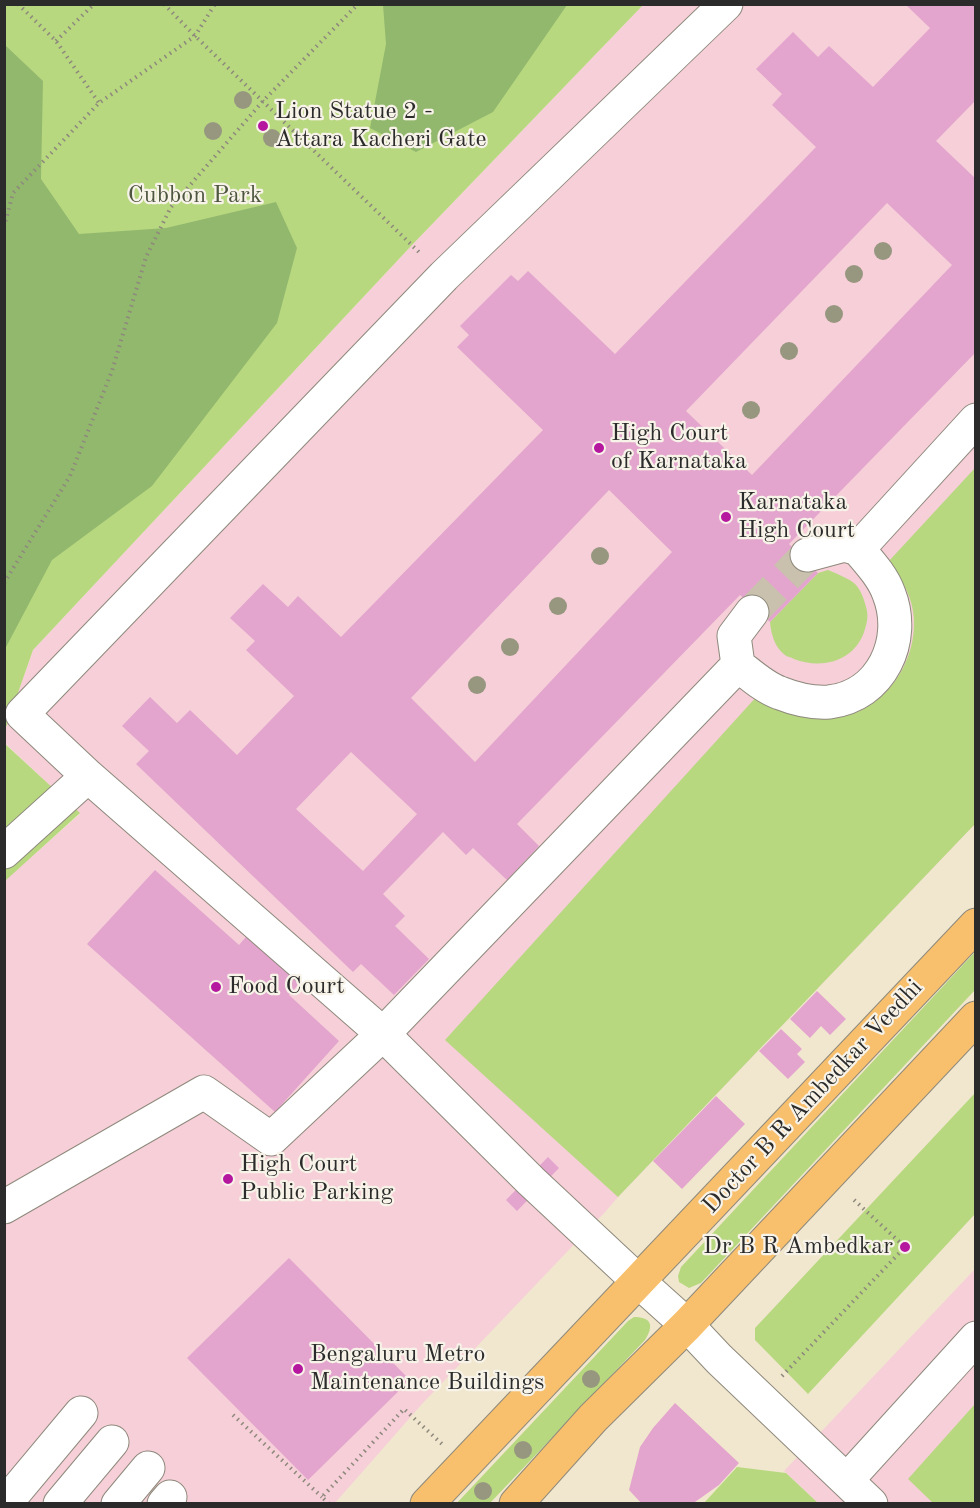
<!DOCTYPE html>
<html>
<head>
<meta charset="utf-8">
<style>
	body { margin:0 }
	#map { position:relative; width:980px; height:1508px; overflow:hidden; background:#f1e7ce; font-family:"Old Standard TT",serif }
	canvas { display:block }
	.frame { position:absolute; inset:0; border:6px solid #2b2b2b; pointer-events:none }
</style>
</head>
<body>
<div id="map">
<canvas width="980" height="1508"></canvas>
<div class="frame"></div>
</div>
<script>
const c = document.querySelector('canvas').getContext('2d');
c.lineJoin = 'round';
function fillPath(path, color) {
  c.fillStyle = color;
  c.fill(path, 'evenodd');
}
function strokePath(path, color, width, dash) {
  c.strokeStyle = color;
  c.lineWidth = width;
  c.lineCap = dash ? 'butt' : 'round';
  c.setLineDash(dash || []);
  c.stroke(path);
}
function write(font, color, halo, rows, align = 'center') {
  c.font = font + ' "Old Standard TT",serif';
  c.lineWidth = 4.5;
  c.setLineDash([]);
  c.textBaseline = 'middle';
  c.strokeStyle = halo;
  c.fillStyle = color;
  for (const [text, x, y, turn = 0] of rows) {
    c.save();
    c.translate(x, y);
    c.rotate((+turn || 0) * Math.PI / 180);
    c.textAlign = isNaN(turn) ? turn : align;
    if (halo) c.strokeText(text, 0, 0);
    c.fillText(text, 0, 0);
    c.restore();
  }
}
fillPath(new Path2D(`
	M643,5H975V824L618,1197L606,1211L422,1404L335,1503H5L4,881L80,814L5,743V730L33,650L412,245Z
	M975,1269V1503H818L784,1471Z`), '#f6cfd8');
fillPath(new Path2D(`
	M4,5H643L412,245L33,650L5,730Z
	M975,468V824L618,1197L445,1040L758,695C773,700 787,705 802,711C808,713 816,718 824,718C879,721 921,663 913,611C910,592 900,577 888,562Z
	M828,570C835,573 851,579 856,585C862,592 865,602 867,611C868,618 867,622 865,629C856,661 822,670 794,659C791,657 787,657 785,655C775,648 771,634 770,622L818,573Z
	M4,743L80,813L5,881H4Z
	M975,952V990L701,1283L689,1288L679,1282L678,1276L681,1267Z
	M975,1093V1214L808,1394L755,1340V1328Z
	M634,1317C652,1317 654,1326 645,1340L490,1503L456,1504L628,1321Z
	M975,1404V1503H933L908,1479Z
	M737,1467L786,1473L818,1503H704Z`), '#b8d880');
fillPath(new Path2D(`
	M383,5V4L567,5L493,112L416,152L370,128L386,44Z
	M5,45L43,81L41,179L79,234L166,228L276,202L297,248L277,323L152,486L52,560L5,649Z`), '#92b86e');
fillPath(new Path2D(`
	M905,4H976V100L936,141L976,179V352L789,544L818,573L770,622L740,595L517,824L539,846L507,880L473,848L466,855L443,832L383,894L405,916L395,926L429,959L394,995L361,964L353,972L136,764L149,751L122,726L150,697L177,723L190,710L237,755L294,696L246,650L255,641L230,618L263,584L288,607L298,596L341,637L543,430L457,347L469,335L460,326L511,275L518,281L528,271L615,354L816,147L772,105L782,94L756,69L793,32L818,57L829,46L873,87L930,28ZM887,203L952,265L752,475L686,411ZM609,490L672,552L475,762L411,698ZM351,752L417,814L363,871L296,809Z
	M155,870L239,945L251,931L304,978L289,995L339,1041L275,1112L87,944Z
	M817,991L846,1019L830,1035L821,1026L810,1038L790,1019Z
	M781,1029L802,1049L797,1054L805,1062L788,1079L759,1051Z
	M716,1096L745,1124L682,1189L653,1161Z
	M548,1157L559,1168L517,1211L506,1200Z
	M289,1258L410,1380L308,1480L187,1358Z
	M675,1403L739,1463L719,1485L695,1502L688,1504H642L629,1490L640,1447L653,1428Z`), '#e3a5cd');
strokePath(new Path2D(`
	M752,612L807,555`), '#c9c1ad', 33, [33, 16]);
const minor = new Path2D(`
	M726,4L444,276L22,714L88,776L383,1034L531,1181L638,1281L687,1325L719,1359L871,1504
	M807,555L844,545L858,549L976,420
	M738,665C751,675 765,688 780,693C795,699 813,703 829,702C882,696 907,640 889,594C883,577 870,563 858,549
	M4,852L88,776
	M4,1207L204,1092L271,1139L383,1034L738,665L734,636L752,612
	M847,1480L976,1338
	M5,1504L81,1413
	M60,1504L112,1442
	M118,1504L148,1468
	M164,1504L170,1497`);
const major = new Path2D(`
	M427,1504L976,925
	M516,1504L593,1418L687,1325L976,1018`);
strokePath(minor, '#8e897c', 35);
strokePath(major, '#8e897c', 35);
strokePath(new Path2D(`
	M18,4L56,41L99,103
	M164,4L195,36L422,255
	M56,41L94,4
	M4,227L13,193L99,103L195,36L215,4
	M4,583L70,476L112,371L146,257L171,207L263,101L358,4
	M782,1376L905,1247L853,1199
	M233,1415L322,1497
	M329,1504L322,1497L404,1409L442,1444`), '#8e897c', 4, [1.5, 4.5]);
strokePath(minor, '#fff', 33);
strokePath(major, '#f8bf6c', 33);
c.fillStyle = '#979780';
for (const [x, y] of [
	[243,100],
	[213,131],
	[272,138],
	[883,251],
	[854,274],
	[834,314],
	[789,351],
	[751,410],
	[600,556],
	[558,606],
	[510,647],
	[477,685],
	[591,1379],
	[523,1450],
	[483,1491]
]) {
  c.beginPath();
  c.arc(x, y, 9, 0, 2 * Math.PI);
  c.fill();
}
for (const [x, y, r, color] of [
	[263,126,6,"#b5179e"],
	[599,448,6,"#b5179e"],
	[726,517,6,"#b5179e"],
	[216,987,6,"#b5179e"],
	[228,1179,6,"#b5179e"],
	[905,1247,6,"#b5179e"],
	[298,1369,6,"#b5179e"]
]) {
  const dot = new Path2D();
  dot.arc(x, y, r, 0, 2 * Math.PI);
  c.fillStyle = color;
  c.fill(dot);
  strokePath(dot, '#f7f3e8', 2);
}
write('24px', '#2b2b2b', '#f7f3e8', [
	["Lion Statue 2 -",275,112],
	["Attara Kacheri Gate",275,140],
	["High Court",611,434],
	["of Karnataka",611,462],
	["Karnataka",738,503],
	["High Court",738,531],
	["Food Court",228,987],
	["High Court",240,1165],
	["Public Parking",240,1193],
	["Dr B R Ambedkar",893,1247,"right"],
	["Bengaluru Metro",310,1355],
	["Maintenance Buildings",310,1383]
], 'left');
write('24px', '#4e5640', '#f7f3e8', [
	["Cubbon Park",195,196]
]);
write('24px', '#2b2b2b', '#f7f3e8', [
	["Doctor B R Ambedkar Veedhi",813,1097,-47]
]);
</script>
</body>
</html>
